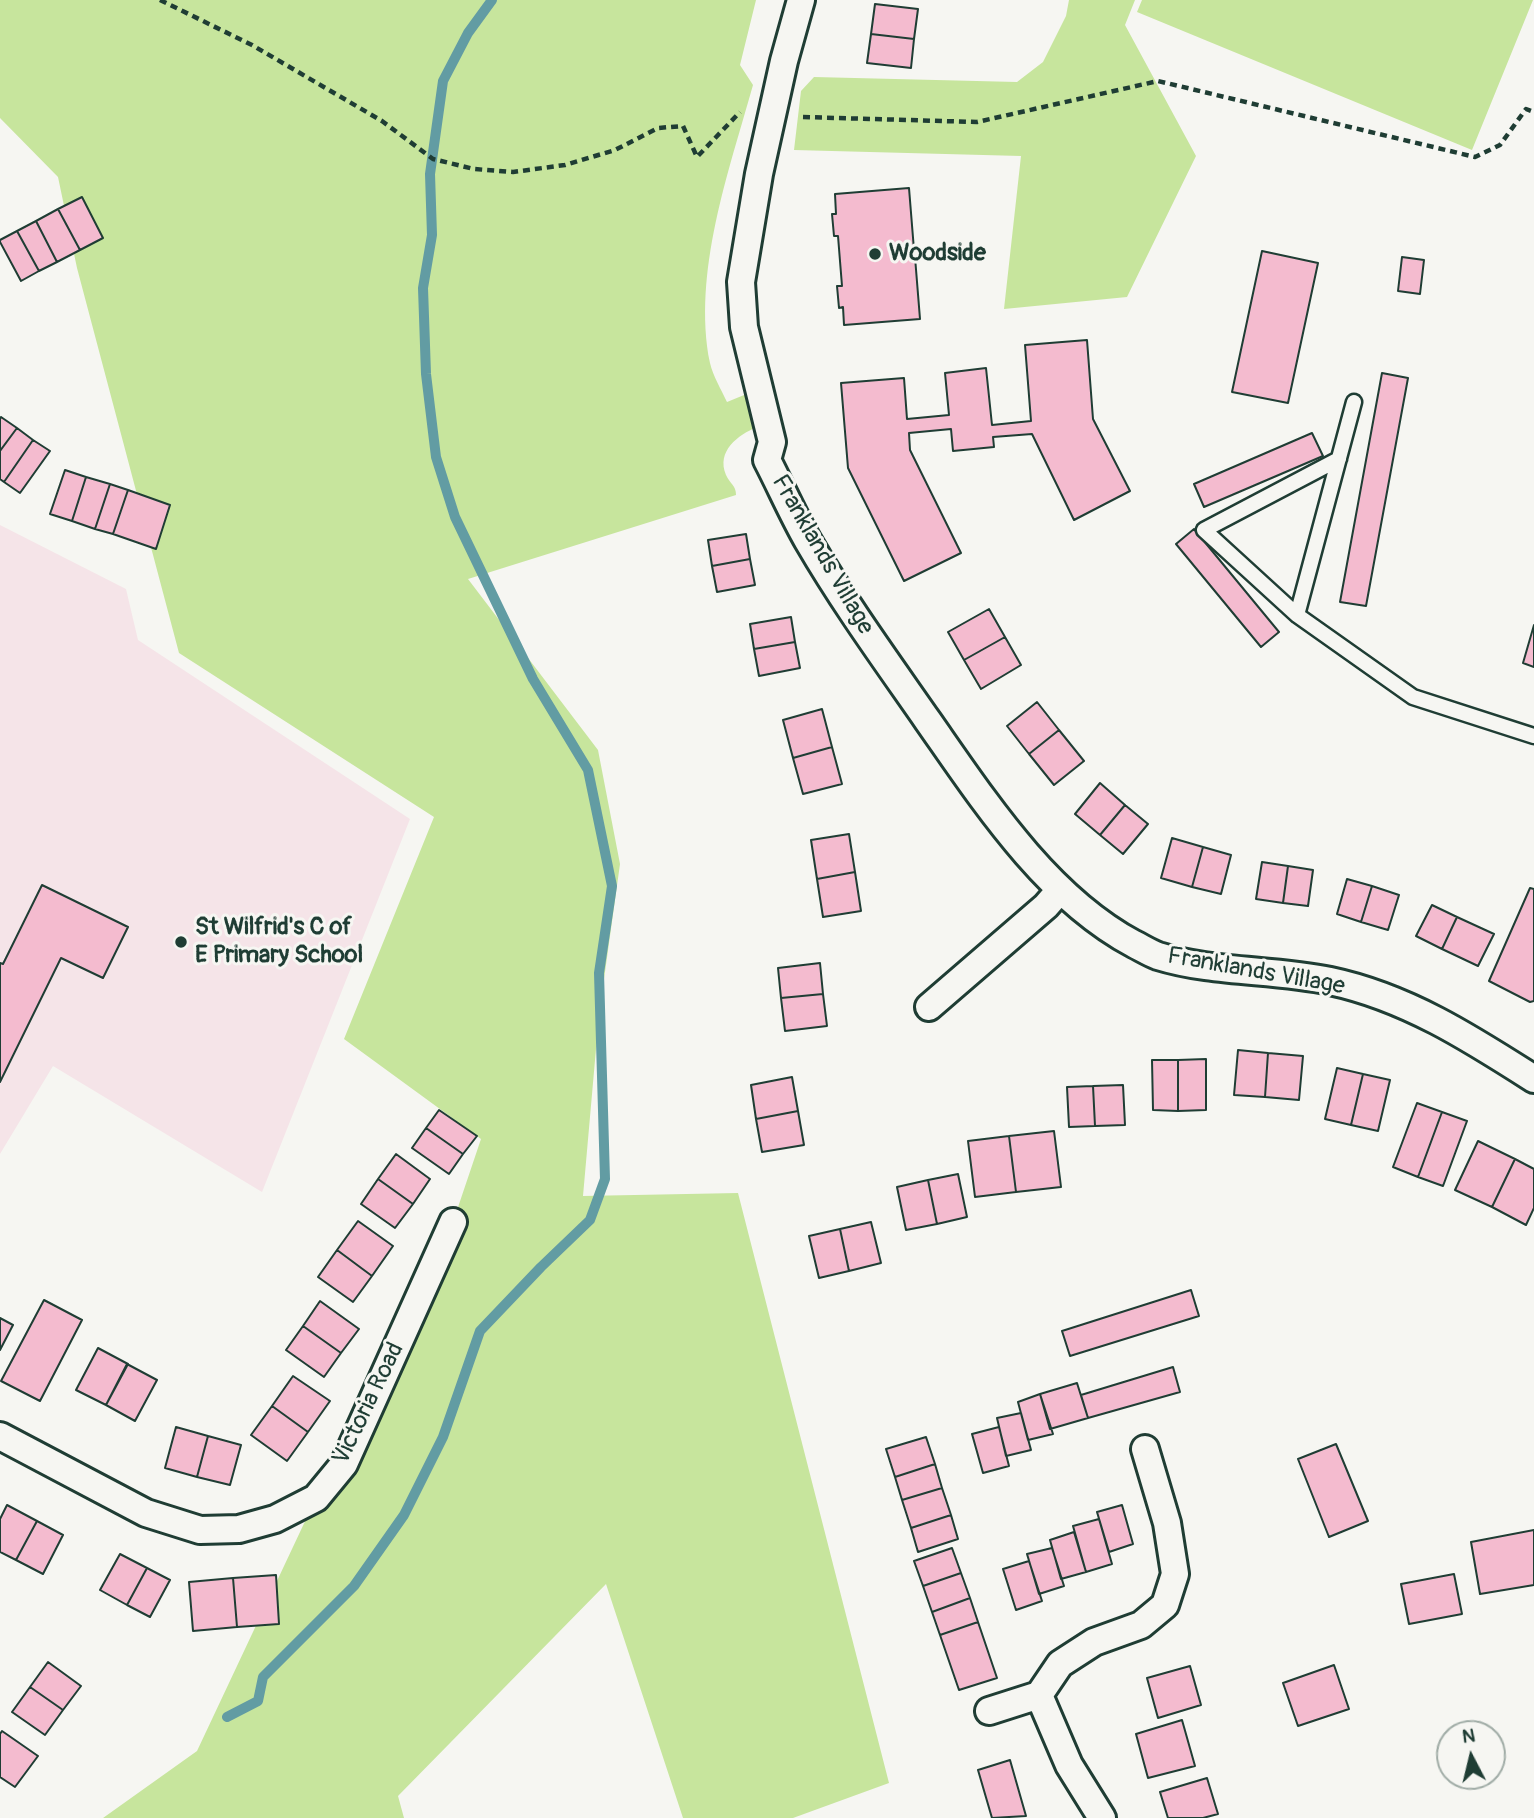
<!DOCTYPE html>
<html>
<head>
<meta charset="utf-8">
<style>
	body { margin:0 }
	#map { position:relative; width:1534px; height:1818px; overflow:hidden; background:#f6f6f2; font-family:Pangolin,sans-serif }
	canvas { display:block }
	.north { position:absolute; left:1436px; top:1720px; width:70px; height:70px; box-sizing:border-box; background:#f6f6f2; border:2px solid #a0aca6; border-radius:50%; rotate:353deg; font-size:19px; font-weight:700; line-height:28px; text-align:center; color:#1f3d34 }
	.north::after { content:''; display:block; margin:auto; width:24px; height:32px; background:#1f3d34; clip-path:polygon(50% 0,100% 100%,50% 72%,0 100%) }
</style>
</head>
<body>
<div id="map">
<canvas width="1534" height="1818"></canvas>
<div class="north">N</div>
</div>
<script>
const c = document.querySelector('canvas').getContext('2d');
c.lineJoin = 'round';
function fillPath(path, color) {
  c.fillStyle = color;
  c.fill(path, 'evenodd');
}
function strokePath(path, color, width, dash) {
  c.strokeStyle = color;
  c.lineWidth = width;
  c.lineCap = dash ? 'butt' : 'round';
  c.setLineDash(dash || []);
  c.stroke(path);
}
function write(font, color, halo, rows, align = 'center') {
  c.font = font + ' Pangolin,sans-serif';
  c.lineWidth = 6;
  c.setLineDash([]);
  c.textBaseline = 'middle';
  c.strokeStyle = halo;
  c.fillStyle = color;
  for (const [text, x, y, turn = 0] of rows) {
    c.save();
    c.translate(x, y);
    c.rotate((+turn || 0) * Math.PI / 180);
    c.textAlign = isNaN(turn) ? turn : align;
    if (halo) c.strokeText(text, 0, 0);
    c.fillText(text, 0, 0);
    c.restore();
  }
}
fillPath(new Path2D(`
	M0,525L126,589L138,640L410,819L262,1192L53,1066L0,1154Z`), '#f5e4e8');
fillPath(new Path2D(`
	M0,0H756L740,65L753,85C729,171 692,273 710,363C713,376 721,389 727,402L749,393L757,427C738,435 716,451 726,475C730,484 736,485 736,495L468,579L598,750L620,864L599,1015L583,1196L738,1193L889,1783L793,1818H683L606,1584L398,1796L404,1818H103L197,1751L316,1498L453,1222L481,1139L344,1039L434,817L179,653L77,268L58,177L0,118Z
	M1069,0H1135L1125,25L1196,156L1127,297L1004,309L1021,156L794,150L801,91L814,77L1017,82L1043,62L1066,16Z
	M1142,0H1533L1472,150L1137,12Z`), '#c7e59d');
strokePath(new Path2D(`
	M227,1717L258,1701L263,1677L354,1586L404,1515L443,1437L480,1331L541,1267L590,1220L605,1179L599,973L612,886L588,770L533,679L455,517L436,457L426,374L423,288L432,235L430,174L443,81L468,33L492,0`), '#629ca3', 10);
const building = new Path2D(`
	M875,4L918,9L914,39L871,34Z
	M871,34L914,39L911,68L867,63Z
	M909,188L914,250H910V258L915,257L920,319L844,325L843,307L839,308L837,286H842L838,236H834L832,214H836L835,194Z
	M82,197L103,238L80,250L58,209Z
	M58,209L80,250L57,262L36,221Z
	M36,221L57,262L39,271L17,231Z
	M17,231L39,271L21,281L0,242V240Z
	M1262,251L1318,263L1288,403L1232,392Z
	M1402,257L1424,260L1420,294L1398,291Z
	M1087,340L1093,419L1130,491L1074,520L1032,434L993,437L994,447L953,451L951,429L909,433L910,450L961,553L904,581L848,468L841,383L904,378L907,419L949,415L945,373L986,368L992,425L1031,421L1025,345Z
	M1382,373L1408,378L1366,606L1340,602Z
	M1,417L17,428L0,451V419Z
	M17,428L33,440L4,482L0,479V451Z
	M1312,433L1323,456L1204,507L1194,484Z
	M33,440L50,451L20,493L4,482Z
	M65,470L86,477L72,521L50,514Z
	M86,477L110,484L95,529L72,521Z
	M110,484L128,490L113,534L95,529Z
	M128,490L170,505L156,549L113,534Z
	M1194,529L1279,632L1261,647L1176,544Z
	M746,534L750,559L712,566L708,540Z
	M750,559L755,585L717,592L712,566Z
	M989,609L1005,637L964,660L948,632Z
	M791,617L795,642L754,649L750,624Z
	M1534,625V667L1523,663Z
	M1005,637L1021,665L981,689L964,660Z
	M795,642L800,668L759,676L754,649Z
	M1037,702L1059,730L1029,754L1007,726Z
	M822,709L832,747L793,758L783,720Z
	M1059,730L1084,761L1054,785L1029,754Z
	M832,747L842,784L803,794L793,758Z
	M1100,783L1125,805L1100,835L1075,814Z
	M1125,805L1148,824L1123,854L1100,835Z
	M849,834L855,872L817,879L811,840Z
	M1172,838L1203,847L1192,887L1161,878Z
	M1203,847L1231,855L1221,894L1192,887Z
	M1262,862L1288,866L1283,903L1256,899Z
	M1288,866L1313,870L1308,906L1283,903Z
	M855,872L861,911L823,917L817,879Z
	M1347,879L1372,886L1361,922L1337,914Z
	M42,885L128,927L103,978L61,958L0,1082V963L3,964Z
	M1372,886L1399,895L1388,930L1361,922Z
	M1530,888L1534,889V1001L1530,1002L1489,981Z
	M1432,905L1457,917L1442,949L1416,936Z
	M1457,917L1494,934L1478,966L1442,949Z
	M820,963L823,994L781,998L778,968Z
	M823,994L827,1026L785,1031L781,998Z
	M1238,1050L1268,1053L1265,1097L1234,1095Z
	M1268,1053L1303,1056L1299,1100L1265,1097Z
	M1206,1059V1110L1178,1111V1060Z
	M1152,1060H1178V1111L1153,1110Z
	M1337,1068L1363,1074L1351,1125L1325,1119Z
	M1363,1074L1390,1080L1378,1131L1351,1125Z
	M792,1077L798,1111L756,1119L751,1085Z
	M1123,1085L1125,1125L1095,1126L1093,1086Z
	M1093,1086L1095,1126L1069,1127L1067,1087Z
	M1417,1103L1442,1112L1418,1177L1393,1167Z
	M439,1110L477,1136L463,1154L426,1128Z
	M798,1111L804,1145L762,1152L756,1119Z
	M1442,1112L1467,1121L1443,1186L1418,1177Z
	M426,1128L463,1154L449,1174L412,1148Z
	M1054,1131L1061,1187L1016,1192L1009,1136Z
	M1009,1136L1016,1192L975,1197L968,1141Z
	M1478,1141L1515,1159L1492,1207L1455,1190Z
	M396,1154L430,1179L413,1204L378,1179Z
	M1515,1159L1534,1169V1208L1526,1225L1492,1207Z
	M958,1174L967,1217L937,1224L928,1180Z
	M378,1179L413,1204L395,1228L361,1204Z
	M928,1180L937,1224L906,1230L897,1187Z
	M358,1221L393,1246L372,1276L337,1250Z
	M871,1222L881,1263L849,1271L840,1229Z
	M840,1229L849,1271L819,1278L809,1236Z
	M337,1250L372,1276L353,1302L318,1277Z
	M1191,1290L1199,1316L1070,1356L1062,1331Z
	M44,1300L82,1320L40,1401L1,1381Z
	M320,1301L359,1329L341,1353L303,1326Z
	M0,1318L13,1325L0,1350Z
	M303,1326L341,1353L324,1377L286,1350Z
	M98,1348L128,1364L106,1405L76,1390Z
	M127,1364L157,1380L135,1421L106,1405Z
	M1173,1367L1180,1392L1088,1418L1081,1395Z
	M293,1376L330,1401L308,1432L272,1406Z
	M1077,1383L1088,1418L1050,1429L1040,1394Z
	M1040,1394L1053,1434L1028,1440L1018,1402Z
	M272,1406L308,1432L287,1461L251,1435Z
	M1021,1413L1031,1450L1006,1456L997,1418Z
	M176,1427L208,1436L197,1477L165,1468Z
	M999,1427L1009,1466L983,1473L972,1434Z
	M208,1436L241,1445L230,1485L197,1477Z
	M926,1437L935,1464L895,1477L886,1449Z
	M1336,1444L1368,1521L1329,1537L1298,1459Z
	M935,1464L942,1488L902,1500L895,1477Z
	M942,1488L951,1515L911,1528L902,1500Z
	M7,1505L37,1521L16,1560L0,1552V1519Z
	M1122,1505L1133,1544L1109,1552L1097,1512Z
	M951,1515L958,1539L918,1552L911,1528Z
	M1099,1519L1112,1564L1086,1572L1073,1526Z
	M37,1521L63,1535L43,1574L16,1560Z
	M1534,1530V1585L1480,1594L1471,1542Z
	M1074,1532L1086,1572L1061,1579L1050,1540Z
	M952,1548L961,1573L923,1586L914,1561Z
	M1052,1548L1064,1586L1039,1594L1027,1554Z
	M120,1554L147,1568L127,1605L100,1590Z
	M1029,1561L1042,1601L1016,1610L1003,1569Z
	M147,1568L170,1580L150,1617L127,1605Z
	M961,1573L970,1598L932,1612L923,1586Z
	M1454,1574L1462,1614L1409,1624L1401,1584Z
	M276,1575L279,1624L237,1627L233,1578Z
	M233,1578L237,1627L193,1631L189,1582Z
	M970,1598L978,1622L940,1635L932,1612Z
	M978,1622L997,1678L959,1690L940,1635Z
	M48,1662L81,1686L63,1710L30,1687Z
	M1334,1665L1349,1709L1298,1726L1283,1683Z
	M1190,1666L1201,1705L1158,1718L1147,1678Z
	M30,1687L63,1710L45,1735L12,1712Z
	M1182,1720L1195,1766L1148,1778L1136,1734Z
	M2,1731L38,1756L15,1787L0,1777V1734Z
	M1010,1760L1026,1816L992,1818L978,1770Z
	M1207,1778L1218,1814L1203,1818H1168L1160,1792Z`);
fillPath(building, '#f4bbcf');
strokePath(building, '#1f3d34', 2);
const service = new Path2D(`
	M1339,459L1204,530L1297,615L1413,697L1534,736
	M1297,615L1354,402`);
const minor = new Path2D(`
	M801,0L784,61L759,174L741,282L744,327L772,442L767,460C781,487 793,515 808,541C844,603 887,662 928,721C984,801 1046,897 1134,944C1142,948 1150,953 1158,956C1213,973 1274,969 1330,981C1406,997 1470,1038 1534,1079
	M929,1007L1046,906L1060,890
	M0,1436L146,1513L200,1530L239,1529L275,1519L316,1498L344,1464L453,1222
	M989,1711L1039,1695
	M1102,1818L1069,1765L1039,1695L1060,1664L1094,1642L1141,1625L1165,1605L1175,1574L1167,1523L1145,1449`);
strokePath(service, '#1f3d34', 19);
strokePath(minor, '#1f3d34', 32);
strokePath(new Path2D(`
	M160,0L252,45L382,121L433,159L474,169L513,172L565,165L615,150L658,128L683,126L697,157L740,112
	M803,117L977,122L1158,81L1475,157L1500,145L1526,109L1534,112`), '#1f3d34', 4.5, [7, 5]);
strokePath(service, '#f6f6f2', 14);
strokePath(minor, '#f6f6f2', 26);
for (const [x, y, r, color] of [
	[875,254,7,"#1f3d34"],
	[181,942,7,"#1f3d34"]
]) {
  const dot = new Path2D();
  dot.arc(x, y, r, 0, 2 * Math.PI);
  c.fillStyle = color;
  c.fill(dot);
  strokePath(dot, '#f6f6f2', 2.5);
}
write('bold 24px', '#1f3d34', '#f6f6f2', [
	["Woodside",889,254],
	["St Wilfrid's C of",195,928],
	["E Primary School",195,956]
], 'left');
write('24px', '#1f3d34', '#f6f6f2', [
	["Franklands Village",822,555,60],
	["Franklands Village",1256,972,10],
	["Victoria Road",369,1404,-64]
]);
</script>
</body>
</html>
